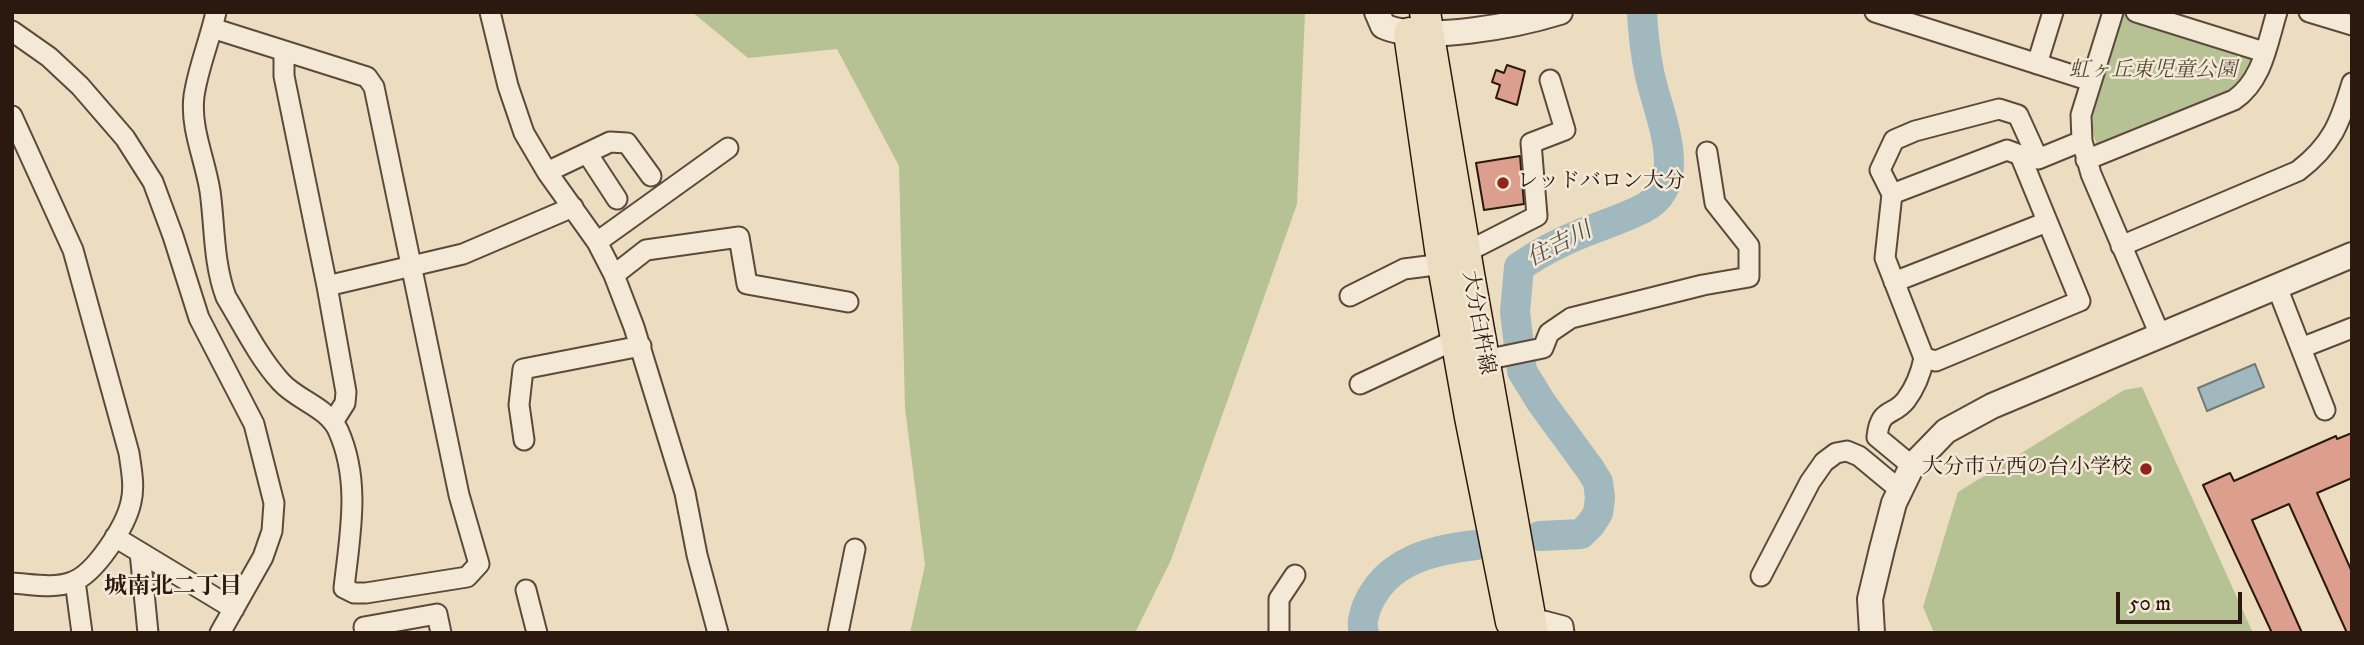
<!DOCTYPE html>
<html>
<head>
<meta charset="utf-8">
<style>
	body { margin:0 }
	#map { position:relative; width:2364px; height:645px; overflow:hidden; background:#edddc0; font-family:"IM FELL DW Pica",serif }
	canvas { display:block }
	.frame { position:absolute; inset:0; border:14px solid #2b180f; pointer-events:none }
	.scale { position:absolute; left:2116px; top:592px; width:126px; height:32px; box-sizing:border-box; border:4px solid #2b180f; border-top:0; padding-left:9px; font-size:21px; line-height:24px; white-space:nowrap; color:#2b180f; -webkit-text-stroke:5px #f3e9d6; paint-order:stroke }
</style>
</head>
<body>
<div id="map">
<canvas width="2364" height="645"></canvas>
<div class="frame"></div>
<div class="scale">50 m</div>
</div>
<script>
const c = document.querySelector('canvas').getContext('2d');
c.lineJoin = 'round';
function fillPath(path, color) {
  c.fillStyle = color;
  c.fill(path, 'evenodd');
}
function strokePath(path, color, width, dash) {
  c.strokeStyle = color;
  c.lineWidth = width;
  c.lineCap = dash ? 'butt' : 'round';
  c.setLineDash(dash || []);
  c.stroke(path);
}
function write(font, color, halo, rows, align = 'center') {
  c.font = font + ' "IM FELL DW Pica","Noto Serif JP",serif';
  c.lineWidth = 5;
  c.setLineDash([]);
  c.textBaseline = 'middle';
  c.strokeStyle = halo;
  c.fillStyle = color;
  for (const [text, x, y, turn = 0] of rows) {
    c.save();
    c.translate(x, y);
    c.rotate((+turn || 0) * Math.PI / 180);
    c.textAlign = isNaN(turn) ? turn : align;
    if (halo) c.strokeText(text, 0, 0);
    c.fillText(text, 0, 0);
    c.restore();
  }
}
fillPath(new Path2D(`
	M692,12H1305L1297,204L1171,560L1135,633H910L925,565L905,408L899,166L837,49L748,58Z
	M2123,14L2255,57L2241,82L2233,88L2099,147C2079,118 2113,45 2123,14Z
	M2142,387L2253,633H1934L1923,607L1958,492L2124,390Z`), '#b6c294');
const water = new Path2D(`
	M2255,364L2264,387L2207,411L2198,388Z`);
fillPath(water, '#a0b8be');
strokePath(water, '#717878', 2);
strokePath(new Path2D(`
	M1540,536L1581,534L1591,524L1598,513L1600,498L1598,482L1590,469L1541,402L1522,371L1515,312L1519,267C1539,253 1562,241 1585,232C1605,224 1625,218 1644,208C1693,181 1656,111 1649,71C1645,51 1643,32 1642,12
	M1364,633C1361,623 1364,615 1367,606C1386,561 1431,550 1476,545`), '#a0b8be', 30);
const building = new Path2D(`
	M1507,65L1525,71L1517,105L1496,98L1500,85L1492,82L1496,70L1504,73Z
	M1520,156L1524,204L1484,210L1476,163Z
	M2352,433V478L2317,493L2352,572V633H2347L2289,504L2252,520L2302,633H2272L2203,485L2230,473L2234,481L2336,436L2337,439Z`);
fillPath(building, '#dc9e8d');
strokePath(building, '#2b180f', 2);
const minor = new Path2D(`
	M490,12L508,86L524,133L547,172L597,242L614,275L634,327L685,493L697,555L718,633
	M1875,12L2091,81
	M2113,12L2081,115L2082,141L2091,174L2160,335
	M2136,12L2264,52
	M2309,12L2352,25
	M212,28L367,77L374,87L459,495L479,564L467,577L366,593H354L344,588C350,534 361,481 338,430C327,407 297,400 281,382C259,358 243,325 226,297C213,262 215,226 210,191C205,159 190,128 194,96C198,68 210,40 216,12
	M12,31L49,57L80,86L125,138L153,182L173,236L199,318L254,424L274,503L272,531L263,557L220,633
	M284,51V76L327,286L346,392L345,403L333,422
	M2037,64L2053,12
	M12,116L73,250L129,453C131,468 135,486 131,502C126,526 95,574 72,582C54,589 31,584 12,583
	M587,153L617,199
	M2086,160L2234,100C2263,80 2267,44 2277,12
	M547,172L610,142L627,143L651,176
	M1892,194L1880,170L1894,140L1915,131L1999,109L2018,115L2038,159L2082,141
	M597,242L728,148
	M2121,246L2298,171C2332,145 2340,123 2352,83
	M614,275L646,250L739,237L747,284L848,302
	M1894,282L2047,222
	M327,286L463,254L573,207
	M2277,287L2325,410
	M1350,296L1404,269L1443,264L1537,216L1531,143L1565,130L1550,80
	M2301,348L2352,328
	M1475,362L1543,348L1549,333L1571,318L1703,285L1749,277V246L1715,203L1707,152
	M1360,384L1457,339
	M524,440L519,405L523,369L641,346
	M1912,466L1877,437C1880,407 1893,417 1906,400C1915,388 1921,373 1924,358L1885,258L1892,194L2007,150L2020,155L2080,301L1936,361L1924,358
	M115,537L234,609
	M140,552L148,633
	M1761,576L1810,482L1824,462L1836,453L1847,451L1859,456L1900,490
	M75,581L82,633
	M526,590L537,633
	M1523,625L1544,621L1563,626L1564,633
	M365,633L364,627L437,614L441,633
	M838,633L855,549
	M1279,633V599L1295,575`);
const tertiary = new Path2D(`
	M1377,12L1383,26C1423,44 1518,25 1560,12
	M1872,633L1870,599L1882,549L1894,503L1912,466L1946,431L1992,406L2352,255`);
const primary = new Path2D(`
	M1425,12L1469,274L1533,633
	M1409,33L1440,249L1470,417L1511,622`);
strokePath(minor, '#5c493b', 23);
strokePath(tertiary, '#5c493b', 28);
strokePath(primary, '#2b180f', 33);
strokePath(minor, '#f3e9d6', 19);
strokePath(tertiary, '#f3e9d6', 24);
strokePath(primary, '#edddc0', 30);
for (const [x, y, r, color] of [
	[1503,183,7,"#8f2418"],
	[2146,469,7,"#8f2418"]
]) {
  const dot = new Path2D();
  dot.arc(x, y, r, 0, 2 * Math.PI);
  c.fillStyle = color;
  c.fill(dot);
  strokePath(dot, '#f3e9d6', 2.5);
}
write('italic 21px', '#554b37', '#f3e9d6', [
	["虹ヶ丘東児童公園",2153,72]
]);
write('21px', '#2b180f', '#f3e9d6', [
	["レッドバロン大分",1517,183],
	["大分市立西の台小学校",2132,469,"right"]
], 'left');
write('21px', '#2b180f', '#f3e9d6', [
	["大分臼杵線",1477,323,80]
]);
write('italic 23px', '#54504c', '#f3e9d6', [
	["住吉川",1560,246,-27]
]);
write('bold 23px', '#2b180f', '#f3e9d6', [
	["城南北二丁目",173,588]
]);
</script>
</body>
</html>
